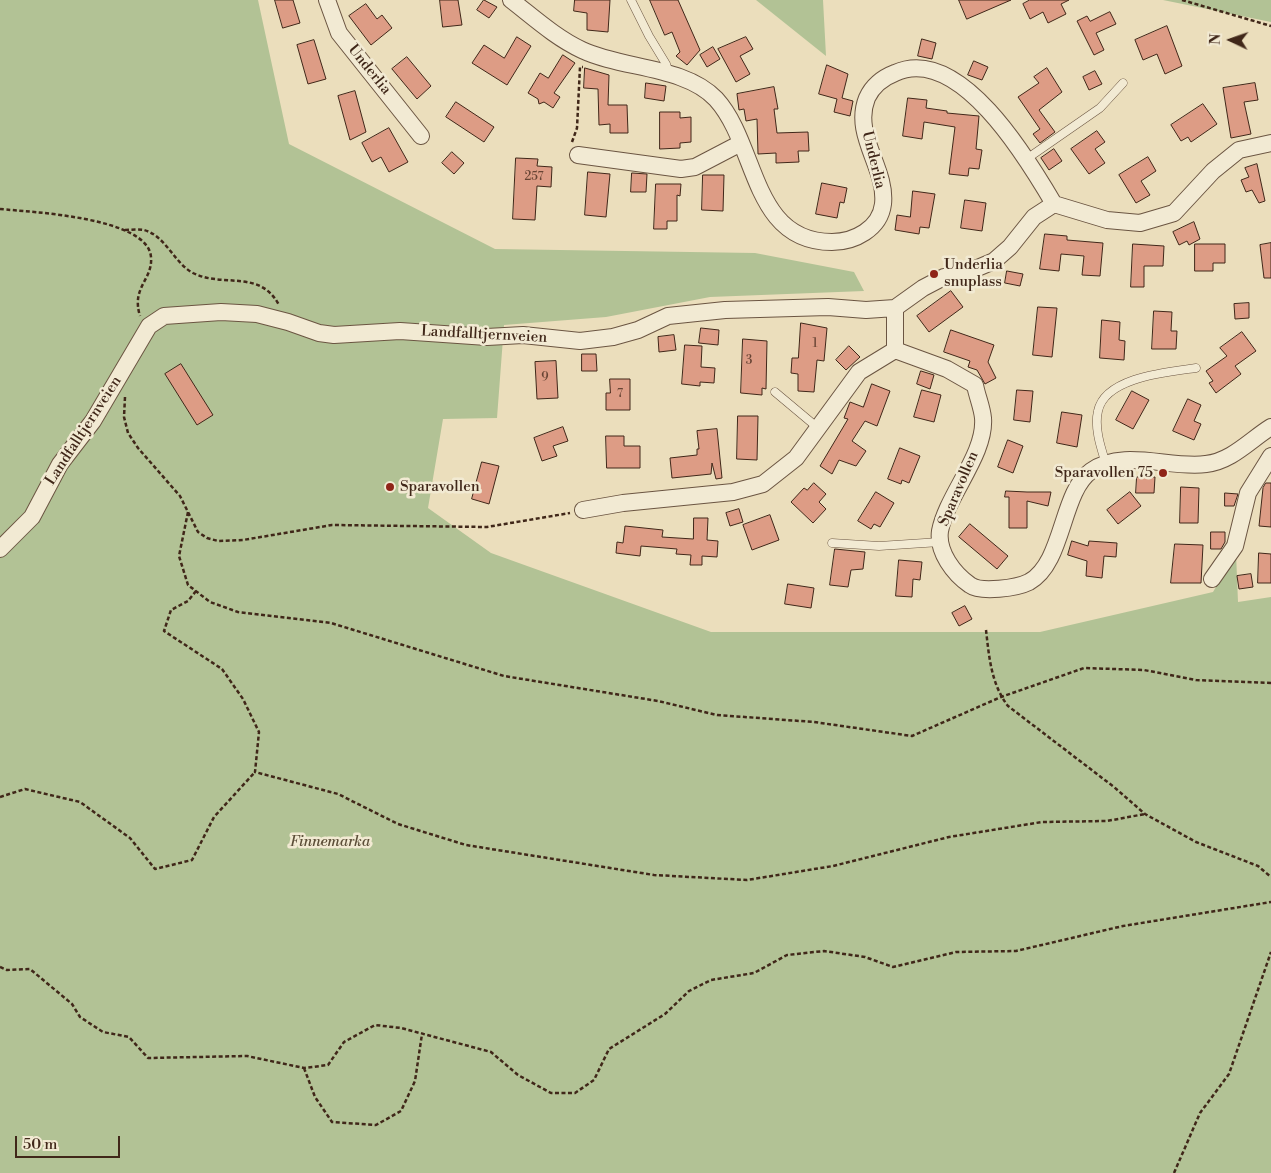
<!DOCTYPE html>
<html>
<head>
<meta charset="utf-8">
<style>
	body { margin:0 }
	#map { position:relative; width:1271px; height:1173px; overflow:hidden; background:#ebdebc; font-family:"Libre Bodoni",serif }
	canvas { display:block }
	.north { position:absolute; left:1206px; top:15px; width:50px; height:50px; -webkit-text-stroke:4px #f2ead3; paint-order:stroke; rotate:273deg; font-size:14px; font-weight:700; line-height:20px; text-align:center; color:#402719 }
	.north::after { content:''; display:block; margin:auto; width:18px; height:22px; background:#402719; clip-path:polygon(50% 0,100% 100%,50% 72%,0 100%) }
	.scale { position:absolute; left:15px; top:1136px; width:105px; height:22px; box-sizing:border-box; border:2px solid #402719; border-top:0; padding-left:6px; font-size:15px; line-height:18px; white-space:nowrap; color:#402719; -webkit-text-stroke:4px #f2ead3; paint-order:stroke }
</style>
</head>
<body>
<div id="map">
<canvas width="1271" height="1173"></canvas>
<div class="north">N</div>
<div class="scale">50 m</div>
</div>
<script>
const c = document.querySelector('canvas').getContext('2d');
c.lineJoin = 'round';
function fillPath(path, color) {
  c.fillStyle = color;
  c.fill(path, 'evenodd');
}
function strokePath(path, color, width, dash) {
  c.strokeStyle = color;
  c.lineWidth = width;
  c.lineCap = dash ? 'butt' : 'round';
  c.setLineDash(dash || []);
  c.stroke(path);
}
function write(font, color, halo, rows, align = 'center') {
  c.font = font + ' "Libre Bodoni",serif';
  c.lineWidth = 5;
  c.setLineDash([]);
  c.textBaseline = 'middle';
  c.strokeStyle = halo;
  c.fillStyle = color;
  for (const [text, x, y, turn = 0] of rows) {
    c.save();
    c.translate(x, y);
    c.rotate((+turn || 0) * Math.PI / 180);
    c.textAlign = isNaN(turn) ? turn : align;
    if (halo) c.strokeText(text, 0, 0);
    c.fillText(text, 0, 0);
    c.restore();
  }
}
fillPath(new Path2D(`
	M0,0H258L289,144L495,249L755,253L854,272L864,291L710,297L606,317L504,325L497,418L443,419L428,508L491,553L711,632H1040L1213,592L1236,553L1238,602L1271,597V1173H0Z
	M756,0H823L826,56Z
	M1163,0H1271V22Z`), '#b2c295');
const building = new Path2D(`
	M275,0H293L300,23L283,28Z
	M440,0H458L462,25L443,27Z
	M484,0L497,7L489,18L477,10Z
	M575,0H610L608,32L587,30V13L574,11Z
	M650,0H678L700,50L687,65L676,56L680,52L672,32L665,35Z
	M959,0H1011L967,19Z
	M1030,0H1069L1061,4L1066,14L1048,23L1043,12L1030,19L1023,4Z
	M366,4L377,19L382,15L392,28L371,45L349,16Z
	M1110,12L1116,24L1096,33L1104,50L1094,55L1077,21L1087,16L1090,21Z
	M1167,26L1182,66L1165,74L1157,54L1143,60L1135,40Z
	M517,37L531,46L507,85L472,63L484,45L504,58Z
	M746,37L753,49L740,56L750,74L736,82L718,49Z
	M922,39L936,43L932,59L918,56Z
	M314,40L326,79L308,84L297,45Z
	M713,47L720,59L707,67L700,55Z
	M563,55L575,63L554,93L560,97L553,108L544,102L539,104L538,99L528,93L540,73L548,78Z
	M407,57L431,86L417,99L392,69Z
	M974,61L988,67L982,80L968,75Z
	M827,65L848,74L842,98L853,101L850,116L834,112L837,99L819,94Z
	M585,68L609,75L608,105H627L628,133H610V124L599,125L598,89L584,88Z
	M1047,68L1062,92L1039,110L1055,132L1040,143L1033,134L1040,129L1018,97L1039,83L1034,77Z
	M1095,71L1102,84L1089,90L1083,77Z
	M646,83L666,86L664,101L645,98Z
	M1255,83L1258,100L1244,102L1251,134L1231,138L1223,88Z
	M774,87L778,109H774L777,133L808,132L809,151H798L799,162L776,163V153L758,154L757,119L746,121L744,109L739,110L737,94Z
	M355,91L366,132L350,140L338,96Z
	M908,98L927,100L926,108L947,111V113L979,116L976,149L982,150L979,169L969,168L968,176L949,174L955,127L924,122L922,139L903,136Z
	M456,102L494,127L484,142L446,117Z
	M1203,104L1217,124L1191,142L1188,137L1181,141L1171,125Z
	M660,112H680V118L691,117V142L680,143V148L660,149Z
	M389,128L408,162L389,172L381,157L372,162L362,143Z
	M1097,131L1105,142L1095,149L1105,163L1089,174L1071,149Z
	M1054,149L1062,161L1049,170L1041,158Z
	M452,152L464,163L454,174L442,163Z
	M1148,157L1156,171L1141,181L1150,195L1136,203L1119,175Z
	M516,158L538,159L537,166L552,167L551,187L537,186L535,220L513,219Z
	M1257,164L1265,201L1259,203L1252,190L1246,192L1241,180L1249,177L1245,168Z
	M588,172L610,174L606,217L585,215Z
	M632,173L647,174L646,192H631Z
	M703,175H724L723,211L702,210Z
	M822,183L847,188L844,203L840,202L837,218L816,214Z
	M656,184H681L680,196L677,195V221H667V229H654Z
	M913,191L935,194L929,228L920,227L919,234L895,230L897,215L910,217Z
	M965,200L986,203L982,231L961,228Z
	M1194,222L1200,239L1189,245L1187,241L1179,245L1173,232Z
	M1045,234L1067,236V240L1103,243L1100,276L1082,275L1084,256L1061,254L1059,271L1040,269Z
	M1271,243V278H1264L1260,245Z
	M1133,244L1164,246L1163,266H1144V287H1131Z
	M1195,244H1225V263H1213V271H1195Z
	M1007,271L1023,274L1020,286L1005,283Z
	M951,291L963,307L929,332L917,316Z
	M1249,303V318L1235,319L1234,304Z
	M1038,307L1057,308L1052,357L1033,355Z
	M1154,311L1172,312L1171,331H1177L1176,349H1152Z
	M1102,320L1120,322L1119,340L1125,341L1124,360L1100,358Z
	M801,323L827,328L824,361L817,360L814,392L798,391V374L791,373L792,358H798Z
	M701,328L719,330L718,345L699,343Z
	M951,330L994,345L988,362L996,378L985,384L977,370L968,367L970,361L944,352Z
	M1242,332L1256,351L1235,366L1241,374L1216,393L1209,383L1213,381L1206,371L1227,356L1220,348Z
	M674,335L676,350L659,352L658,337Z
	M743,339L767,341L766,389L762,388V395L741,393Z
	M685,345L702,346L701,367L715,368L714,383L700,382V386L682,384Z
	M849,346L860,357L846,370L836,360Z
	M582,354H596L597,371H582Z
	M556,361L558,398L537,399L535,362Z
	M181,364L213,415L197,425L165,374Z
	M921,371L934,375L930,389L917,384Z
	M610,379H630V410H606V393H610Z
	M872,384L890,391L877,426L865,421L852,441L866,451L856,466L839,460L832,474L820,466L848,419L844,418L850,402L863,407Z
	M922,390L941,395L934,422L914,417Z
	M1017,390L1033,391L1030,422L1014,420Z
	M1132,391L1149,400L1133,429L1116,420Z
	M1188,399L1201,405L1194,421L1201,424L1194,440L1173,431Z
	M1062,412L1082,415L1077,447L1057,443Z
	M738,416H758L757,460L737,459Z
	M563,427L568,441L553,446L557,456L542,461L534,438Z
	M717,429L722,478L716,479L712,463L711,474L672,478L670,458L697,455V449H699L697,431Z
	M606,436H624V446H640V468H607Z
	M1008,440L1023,446L1013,473L998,467Z
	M900,448L920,456L909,483L902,480L901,484L888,479Z
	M482,462L499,466L489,504L472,499Z
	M1137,477H1155L1154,493H1136Z
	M814,483L826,494L819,502L826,509L813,523L791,502L804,488L807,490Z
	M1266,483H1271V527L1259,526L1263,488Z
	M1181,487L1199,488L1198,523H1180Z
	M1006,491L1027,492H1051L1048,506L1027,501V528H1009V497H1005Z
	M876,492L894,503L880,527L874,524L871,529L858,521Z
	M1130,492L1141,506L1118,524L1107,510Z
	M1225,493L1238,494L1234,506H1225Z
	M739,509L743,522L730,526L726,513Z
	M770,515L779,540L752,550L743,525Z
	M694,518H708L707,540L718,541L717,557L702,556V565H690L691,555L676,554L677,549L641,546L640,556L616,553L617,542L623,543L625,526L663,530L662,537L693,539Z
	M970,524L1008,556L997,569L959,537Z
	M1211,532H1225V542L1221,549H1211Z
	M1072,541L1088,546L1089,541L1117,543L1116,557L1104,556L1102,578L1086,576L1087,561L1068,555Z
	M1175,544L1203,545L1201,583H1171Z
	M835,549L865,552L863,569L851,570L848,587L830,585Z
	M1259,553L1271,554V583H1258Z
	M899,560L922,562L920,580L913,579L912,597L896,596Z
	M1251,574L1253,587L1239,589L1237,576Z
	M788,584L814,588L811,608L785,604Z
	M965,606L972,619L959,626L952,613Z`);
fillPath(building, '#dd9c85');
strokePath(building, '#402719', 1);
const service = new Path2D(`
	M631,0L649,36L666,64L669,74
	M1025,160L1100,108L1123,83
	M775,392L818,428
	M1106,464C1101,448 1094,428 1098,411C1105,377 1168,372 1196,368
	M832,543L879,546L940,542`);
const minor = new Path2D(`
	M327,0L339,33L421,136
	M511,0C533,17 556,38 582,50C622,69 685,66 716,99C758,145 751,242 832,242C854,242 880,229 883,204C887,168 852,135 867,98C873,85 882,78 895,73C959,44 1027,158 1054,204L1107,220L1140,223L1174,213L1213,171L1239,150L1271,143
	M578,155L681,169L695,167L741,143
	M895,350V308
	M583,510L623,503L733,492L763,484L796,458L859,372L895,350L947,369L975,385C977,396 982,407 983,418C986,454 947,495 940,531C937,552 954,574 970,585C981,593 1017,588 1029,582C1064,563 1061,492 1091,471C1123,448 1170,469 1206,464C1232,461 1250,440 1271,427
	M0,549L32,517L60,464L93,421L149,326L164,316L221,312L257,314L288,322L319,333L334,335L400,331L487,337L523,335L580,341L613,337L638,330L668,316L725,310L828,307L866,310L895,308L923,288L944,277L968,272L994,261L1010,247L1034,217L1054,204
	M1212,579L1235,546L1248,493L1271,456`);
strokePath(service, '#6b5542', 9);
strokePath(minor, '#6b5542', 18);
strokePath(new Path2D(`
	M1182,0L1271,26
	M572,142L577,128L580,67H583
	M0,209C30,212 148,217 151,257C153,280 131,287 140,316
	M125,230C130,230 138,229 144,230C166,236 174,263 193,273C223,288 260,269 279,305
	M125,397L124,417L128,433L138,448L180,496L198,532L207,538L218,541L243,540L332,525L487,527L570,513
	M188,512L179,556L188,585L210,602L238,612L331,623L504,676L658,701L717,715L814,722L912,736L1001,697L1084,668L1144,670L1196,680L1271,683
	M196,591L188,601L171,610L164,631L222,669L243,699L259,732L255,772L338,794L398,824L466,845L654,875L747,880L833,866L949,837L1042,822L1107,821L1145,814
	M986,630C989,656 991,684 1008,706L1114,787L1145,814L1196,842L1258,866L1271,877
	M0,797L25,789L80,802L130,838L155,869L192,860L214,817L255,772
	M0,967L7,970L30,969L72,1004L80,1017L103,1032L129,1037L148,1058L247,1056L304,1068L328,1065L344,1042L375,1025L401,1028L491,1052L518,1075L551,1093H575L594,1080L609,1049L665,1014L689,991L711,980L754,973L787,955L824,951L865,957L893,967L956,952L1016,951L1123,926L1271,902
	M304,1068L315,1097L332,1122L376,1125L401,1111L415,1081L422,1034
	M1174,1173L1200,1113L1229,1074L1271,952`), '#402719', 2.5, [4, 2.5]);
strokePath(service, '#f2ead3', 8);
strokePath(minor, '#f2ead3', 16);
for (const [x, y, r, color] of [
	[934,274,5,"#8f2418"],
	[1163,473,5,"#8f2418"],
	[390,487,5,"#8f2418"]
]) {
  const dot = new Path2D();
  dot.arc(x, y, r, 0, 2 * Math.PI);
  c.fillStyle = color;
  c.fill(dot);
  strokePath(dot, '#f2ead3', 2);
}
write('12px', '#674434', null, [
	["257",534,177],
	["1",815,344],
	["3",749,361],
	["9",545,378],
	["7",620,394]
]);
write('15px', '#402719', '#f2ead3', [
	["Underlia",369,70,51],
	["Underlia",873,160,76],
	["Landfalltjernveien",484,335,3],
	["Landfalltjernveien",84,431,-57],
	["Sparavollen",959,489,-67]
]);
write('15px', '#402719', '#f2ead3', [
	["Underlia",944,265],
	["snuplass",944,282],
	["Sparavollen 75",1153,473,"right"],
	["Sparavollen",400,487]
], 'left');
write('italic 15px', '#5c4e38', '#f2ead3', [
	["Finnemarka",330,842]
]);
</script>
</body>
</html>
